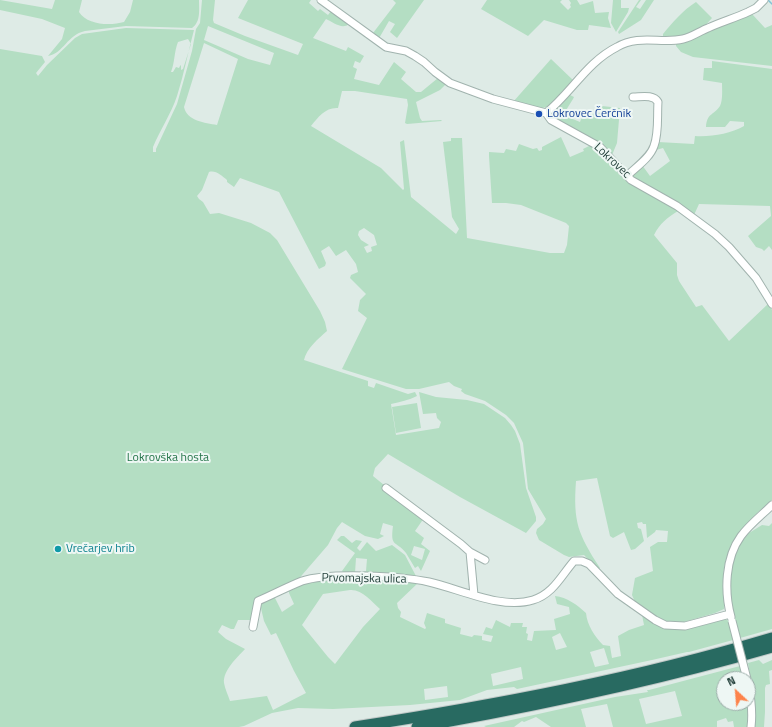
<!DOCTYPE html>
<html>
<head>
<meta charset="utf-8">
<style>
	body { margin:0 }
	#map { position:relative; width:772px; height:727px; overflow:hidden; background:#deebe6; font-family:"Titillium Web",sans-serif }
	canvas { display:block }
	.north { position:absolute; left:716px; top:671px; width:40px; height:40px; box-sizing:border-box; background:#eef7f4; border:1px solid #9baca8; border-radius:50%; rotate:334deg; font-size:11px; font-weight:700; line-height:16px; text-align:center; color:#1e3c36 }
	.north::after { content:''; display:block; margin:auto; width:14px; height:18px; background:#fd834a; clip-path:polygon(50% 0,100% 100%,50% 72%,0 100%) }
</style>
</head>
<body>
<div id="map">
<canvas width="772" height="727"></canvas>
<div class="north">N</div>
</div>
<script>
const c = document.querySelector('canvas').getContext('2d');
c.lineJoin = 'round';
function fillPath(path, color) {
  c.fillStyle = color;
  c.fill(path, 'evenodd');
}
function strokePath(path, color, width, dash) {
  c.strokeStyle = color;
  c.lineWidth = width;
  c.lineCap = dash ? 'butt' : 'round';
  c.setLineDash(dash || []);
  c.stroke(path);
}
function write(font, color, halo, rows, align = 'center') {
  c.font = font + ' "Titillium Web",sans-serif';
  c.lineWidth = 4;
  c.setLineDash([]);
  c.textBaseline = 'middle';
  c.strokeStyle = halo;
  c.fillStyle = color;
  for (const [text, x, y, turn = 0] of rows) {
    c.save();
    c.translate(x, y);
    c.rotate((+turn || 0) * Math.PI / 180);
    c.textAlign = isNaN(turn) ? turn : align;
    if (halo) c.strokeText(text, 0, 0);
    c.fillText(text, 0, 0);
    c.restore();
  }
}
fillPath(new Path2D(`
	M0,0L52,9L55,0H82L79,12C87,25 110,26 124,22L130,12L133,0H199C199,9 201,22 192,28L126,26L85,31C67,35 64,53 48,56L62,39L65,28L42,19L0,10Z
	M202,0H215L213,20L214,23L245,36L298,55L303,44L238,18L248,0H311L309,3L318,11L320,9L328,15L331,11L349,24C342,30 333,22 326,19L313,38L346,51L348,47L364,56L360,63L355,61L353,67L357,69L354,79L379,85L394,62L406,72L401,79L416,92H421L438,78L446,84L440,90L416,102L420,118L422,121L441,120L442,121L407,124L405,123L408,105L407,99L355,91H342L338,108C326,107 318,117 311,126L381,168L403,190L404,189L400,142L404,140L411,197L456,234L459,229L452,217L443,142L451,141V138H462L467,238L550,253H564L567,245L569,226L566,223L521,205L506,203H492L489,156V152L504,153L506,149L516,151L519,144L533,149L537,148L539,151L542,150V147L561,137L570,157L584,151L583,149L591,145L614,165L678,211C667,218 660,223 654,235L677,263V275L679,281L696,307L702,305L729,341L769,303L772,310V500C745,523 724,543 723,581C722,590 725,600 724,609L715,613L684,622L662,621L641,608L635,602L632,595L635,578L653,571L650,547L658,542H667L668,531L656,530L655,532L647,538L646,524H643L642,522L637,523L638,528L641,529L644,541L635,549L631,550L624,532L613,538L610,536L597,478L576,481C573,522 578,534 600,568L598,570L584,555L569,557L564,555L539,540L536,533L537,529L543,524L546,519L528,489L523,443L514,423L506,415L485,401L465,394L461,391L462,389L454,386L449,382L419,389H406L342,369L367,318L358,311L360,300L366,294L350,278L351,275L358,272L356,264L346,250L336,256L329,246L321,251L326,263L325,266L319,269L279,192L240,178L234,187L227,182V180C222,176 216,170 209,172L202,190L197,196L199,199L203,202L210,214L219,213L251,223L270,233L277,240L320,311L325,322L327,331C319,338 306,349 304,360L368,381V386L374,388L376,383L408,394L415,392L417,396C409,400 400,402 391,404L396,435L439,428L441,422L437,418L436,413L423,414L419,392L436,397L467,400L484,404L505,418L511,425L515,431L520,444L526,488L536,517V521L526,533L460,497L388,454L375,468L373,476L384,485L383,487L424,518L415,531L424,538L421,544L430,551L421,571L418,566L415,568C412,563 409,558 406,553C396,540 390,548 393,526L383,523L380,534L384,536L378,539L365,536L342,522L337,528L328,545L296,582L256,600L252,620H238L234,629H231L222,625L218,632L226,639L245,649C237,658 223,670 224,683C225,689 228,695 230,701L267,696L273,710L306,693L294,671L276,633L271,635L264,621L260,604L274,596L282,612L294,604L289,593V589L314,580L367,578L418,583L397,603L398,608L401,612L400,617L425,629L426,628L424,623L427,613L445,619V623L461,628L460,634L472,637L474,635L482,636V640L491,642L493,636L483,634L486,627L492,629L496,620L510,627L511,623H523L522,627H527L526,633L528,634L527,640L532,641L534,631L556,630L554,619L570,614L569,607L557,604L555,596C567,597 577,605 586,613C587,625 595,637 603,645L610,646L612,658L621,656L618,636L629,630L644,625L642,615L664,627L725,619L729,621L733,640L689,652H687L652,660L517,689L514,687L487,690L460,700L410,705L333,709L298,708L272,713L244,726L239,727H0V49L42,56L45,62L36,73L38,76L47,65L75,38L82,34L126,28L194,30C188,52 184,74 177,96C171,114 160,130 153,147V152H156V149L177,104L192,51L196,29L200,23ZM208,26L274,53L270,65L248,59L204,40ZM188,39L191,44L183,69L181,70V65L180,66L179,68L176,67L173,72H171C175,62 174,52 178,42ZM204,43L238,59L217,125C205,123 187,121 184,107ZM364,228L374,235L377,245L371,247L372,251L367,253L364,247L369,245L361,240L358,235L359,231ZM414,546L425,549L422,560L411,555ZM350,590C362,589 372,602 380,609L363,627L335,664L328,657L302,625L323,594ZM560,633L567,647L556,650L552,637ZM604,648L609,664L595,667L590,652ZM521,667L523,679L493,686L491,674ZM447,686L448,697L425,700L424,689Z
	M393,0H424L397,38L390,32L395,24L389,21L378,40L373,35V33L396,3Z
	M487,0H562L560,2L568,10L571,7L570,5L571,3L569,0H577L580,5L593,1L595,13L609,12L608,18L611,28L589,25L588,30H577L544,20L528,36L481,9Z
	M613,0H621V8H629L628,12L616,32L611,23Z
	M639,0H641L636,7L640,9L646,0H654L641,20L619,34L618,32Z
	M696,2L712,18C709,21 706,25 703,27C695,33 672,41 663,37V34C673,22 682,11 696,2Z
	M752,14L765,28L772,25V66L693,57L681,52L676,46V43Z
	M551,59L574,81C565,91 554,110 538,108C529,107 521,104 513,102Z
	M712,61L772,69V250L769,246L764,251L762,249L756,247L748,236L771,216L770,206L699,204L694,215L632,177V176L642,165L650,176L670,161L663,148L656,150L658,142L694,144L695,136C711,137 730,134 744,126V122L730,121L725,127H706C707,113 713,116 720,106C723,100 722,89 722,83L703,80L704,68H712Z
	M570,95L574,97L573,99L563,115L580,122L584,110C588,113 595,115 600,113L602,106L620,108L617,143L612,155L554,120L552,116L554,111Z
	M417,403L421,428L396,433L392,407Z
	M772,523V629L740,638L732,611L730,577L733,561L739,545L749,533L762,525L769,526Z
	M341,536H344L352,543L356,540L362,541L357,548L360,551L367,542L376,551L392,545L405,555L417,578L362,575V572L366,571L367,559L356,558L355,573L347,576L342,571L355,553L337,540Z
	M759,660L763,664L772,660V670L769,671L770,684L766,685L765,688V712L764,727H754L755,704L748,663Z
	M740,666L744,679H724V703H748V696L749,727H734L733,721L728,722L726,718L717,721V727H613L607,704L581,709L586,727H551L536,717L524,722L522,721L514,727H486L484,726L615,697L648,692L647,690H649ZM675,691L682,716L646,724L639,699Z`), '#b4dec3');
strokePath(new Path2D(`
	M768,0L772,4`), '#81c2d5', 1.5);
const minor = new Path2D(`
	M321,0L386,47L406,51L415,56L424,62L435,72L450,83L493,99L546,113
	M546,113L551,120L600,147L631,180L677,206L715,234L729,247L756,278L772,304
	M546,113C571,93 587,62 617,47C639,34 661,44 683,39C692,37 700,31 708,28C721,22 735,18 748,12L756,8L764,0
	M627,176C636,167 650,158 654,146C659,133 657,116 658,102C653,94 641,97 633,97
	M386,488L461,544L470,552L474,595
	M470,552L485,560
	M731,617C724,591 725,558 741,536C750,524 762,515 772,505
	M253,627L258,601C272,595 287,587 302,581C329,572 401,576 429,582C460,589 502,610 533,600C553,594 561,576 574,561H582L589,564L618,594L655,620L665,625L685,626L730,614
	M748,683C751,698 753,712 751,727`);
const highway = new Path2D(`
	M355,727C496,705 635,679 772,638
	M417,727C536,706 655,681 772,647`);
strokePath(minor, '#a1b3ae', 9);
strokePath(highway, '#c0c8c7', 13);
strokePath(minor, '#fff', 7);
strokePath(highway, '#286a61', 11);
const minorBridge = new Path2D(`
	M732,621L747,679`);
strokePath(minorBridge, '#a1b3ae', 9, []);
strokePath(minorBridge, '#fff', 7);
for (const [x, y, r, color] of [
	[539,114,4,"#1a4fb4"],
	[58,549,4,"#0f9aa8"]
]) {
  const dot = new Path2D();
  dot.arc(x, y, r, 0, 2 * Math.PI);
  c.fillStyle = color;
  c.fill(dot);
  strokePath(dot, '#eef7f4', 1.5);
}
write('12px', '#164399', '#eef7f4', [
	["Lokrovec Čerčnik",547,114]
], 'left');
write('12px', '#1e3c36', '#eef7f4', [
	["Lokrovec",612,161,43],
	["Prvomajska ulica",364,579,1]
]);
write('12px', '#25754a', '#eef7f4', [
	["Lokrovška hosta",168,458]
]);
write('12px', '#0d838f', '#eef7f4', [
	["Vrečarjev hrib",66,549]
], 'left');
</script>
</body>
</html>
